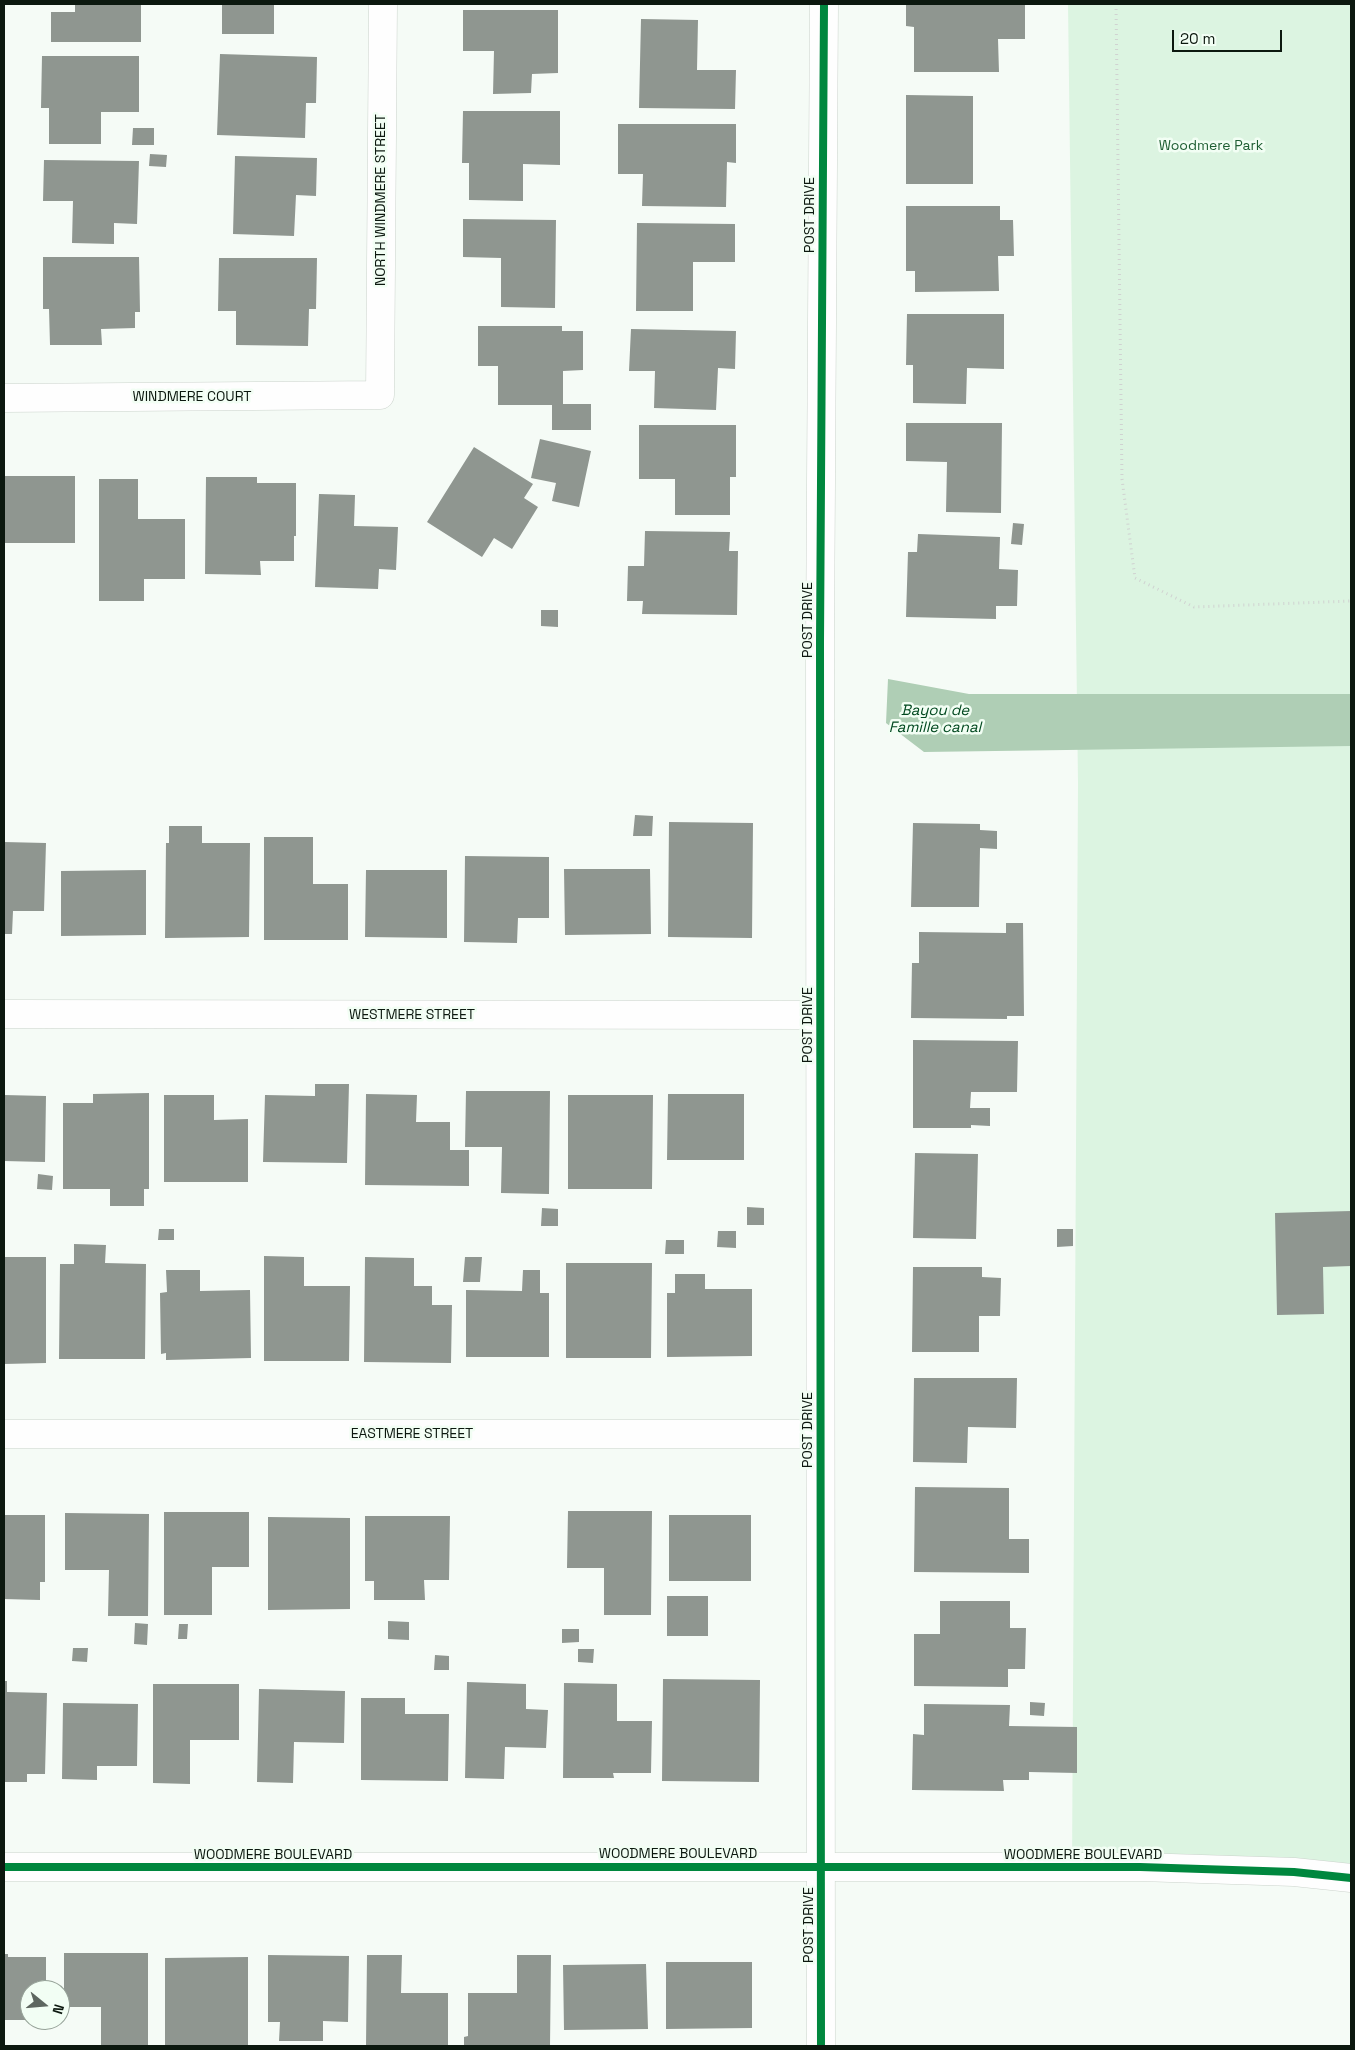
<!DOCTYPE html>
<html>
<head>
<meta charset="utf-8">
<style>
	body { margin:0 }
	#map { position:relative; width:1355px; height:2050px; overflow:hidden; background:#f5fbf6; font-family:"Space Grotesk",sans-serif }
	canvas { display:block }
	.frame { position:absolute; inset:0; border:5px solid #0c180f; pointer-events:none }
	.north { position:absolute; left:20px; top:1980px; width:50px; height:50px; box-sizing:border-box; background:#f2fef4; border:1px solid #96a298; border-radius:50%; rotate:107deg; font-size:14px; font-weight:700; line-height:20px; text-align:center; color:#0c180f }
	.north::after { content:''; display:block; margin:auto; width:18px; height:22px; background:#5e6760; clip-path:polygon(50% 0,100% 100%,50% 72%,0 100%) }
	.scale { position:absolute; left:1172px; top:30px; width:110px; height:22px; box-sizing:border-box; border:2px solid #0c180f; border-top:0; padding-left:6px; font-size:15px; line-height:18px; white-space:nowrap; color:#0c180f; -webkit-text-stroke:4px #f2fef4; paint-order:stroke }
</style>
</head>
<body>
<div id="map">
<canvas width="1355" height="2050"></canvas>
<div class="frame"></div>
<div class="north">N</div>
<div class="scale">20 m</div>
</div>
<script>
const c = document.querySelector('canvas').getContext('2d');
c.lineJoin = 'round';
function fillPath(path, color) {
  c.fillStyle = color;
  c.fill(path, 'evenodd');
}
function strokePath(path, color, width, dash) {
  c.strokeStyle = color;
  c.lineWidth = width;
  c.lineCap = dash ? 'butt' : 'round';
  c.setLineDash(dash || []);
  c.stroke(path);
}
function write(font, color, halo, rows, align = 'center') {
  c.font = font + ' "Space Grotesk",sans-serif';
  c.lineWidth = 5;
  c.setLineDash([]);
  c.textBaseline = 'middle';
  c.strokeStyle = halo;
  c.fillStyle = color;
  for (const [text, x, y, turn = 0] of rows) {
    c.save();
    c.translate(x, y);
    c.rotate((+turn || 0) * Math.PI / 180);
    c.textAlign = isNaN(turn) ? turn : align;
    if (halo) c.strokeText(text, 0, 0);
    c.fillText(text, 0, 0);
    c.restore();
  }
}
fillPath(new Path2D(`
	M1068,4H1351V1878L1072,1867L1078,783Z`), '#dcf4e1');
fillPath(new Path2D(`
	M888,679L969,694H1351V746L924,752L886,723Z`), '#afceb5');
fillPath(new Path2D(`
	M75,4H141V42H51V12H75Z
	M222,4H274V34H222Z
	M906,4H1025V39H998L999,72H914V27L906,26Z
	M463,10H558V73L532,74L531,93L493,94L494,51H463Z
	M641,19L698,20L697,70H736L735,109L639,108Z
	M220,54L317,57L316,103H306L305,138L217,135Z
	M42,56H139V112H101V144H49V108H41Z
	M906,95L973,96V184H906Z
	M463,111H560V165L523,164V201L469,200V163H462Z
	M618,124H736V163L727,162L726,207L642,206L643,174H618Z
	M133,128H154V145H132Z
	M150,154L167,155L166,167L149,166Z
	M235,156L317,158L316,196L296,195L294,236L233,234Z
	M44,160L139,161L137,224L114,223V244L72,243L73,201H43Z
	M906,206H1000V220H1013L1014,256H998L999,291L915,292V271H906Z
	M463,219L556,220L555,308L501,307V258L463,257Z
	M637,223L735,224V262H693V311H636Z
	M43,257H139L140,312H135V328L101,329L102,345H50L49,309H43Z
	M219,258H317L316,309H309L308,346L236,345V311H218Z
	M907,314H1004V369L967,368L966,404L913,403V365H906Z
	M478,326H562V331H583V370L563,371V404H591V430H552V405H498V366H478Z
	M631,329L736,331L735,369L718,368L716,410L654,408L655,371H629Z
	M906,423H1002L1001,513L946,512L947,462L906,461Z
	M639,425H736V477H730V515H675V479H639Z
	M540,439L591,451L579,507L552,501L556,483L531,478Z
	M474,447L533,484L524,498L538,507L512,549L494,538L482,557L427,522Z
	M4,476H75V543H4Z
	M206,477H257V483H296V536H294V561H260L261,575L205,574Z
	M99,479H138V519H185V579H144V601H99Z
	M319,494L355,495L354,526L398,527L396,570L379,569L378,589L315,587Z
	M1013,523L1024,524L1022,545L1011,544Z
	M645,531L730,532L729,551H738L737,615L642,614L643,601H627L628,566H644Z
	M918,534L1000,537L999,569L1018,570L1017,606H996V619L906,617L908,552H917Z
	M541,610H558V627L541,626Z
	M635,815L653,816L652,836H633Z
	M669,822L753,823L752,938L668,937Z
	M913,823L980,824V830L997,831V849L980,848L979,907H911Z
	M169,826H202V843H250L249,937L165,938L166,843H169Z
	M264,837H313V884H348V940H264Z
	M4,842L46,843L44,911H13L12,934H4Z
	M465,856L549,857V918H518L517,943L464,942Z
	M564,869H650L651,934L565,935Z
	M146,870V935L61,936V871Z
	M366,870H447V938L365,937Z
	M1006,923H1023L1024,1016H1007V1019L911,1018L912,963H919V932L1006,933Z
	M913,1040L1018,1041L1017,1092H971L970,1108H990V1126L971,1125V1128H913Z
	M315,1084H349L347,1163L263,1162L265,1095L315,1096Z
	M466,1091H550L549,1194L501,1193L502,1147H465Z
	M149,1093V1189H144V1206H110V1189H63V1103H93V1094Z
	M366,1094L417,1095L416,1122H450V1150H469V1186L365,1185Z
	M668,1094H744V1160H667Z
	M4,1095L46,1096L45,1162L4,1161Z
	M164,1095H214V1120L248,1119V1182H164Z
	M568,1095H653L652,1189H568Z
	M915,1153L978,1154L976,1239L913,1238Z
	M38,1174L53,1176L52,1190L37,1189Z
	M747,1207L764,1208V1225H747Z
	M542,1208L558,1209V1226H541Z
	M1351,1211V1266L1323,1267L1324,1314L1277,1315L1275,1213Z
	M159,1229H174V1240H158Z
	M1057,1229H1073V1246L1057,1247Z
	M718,1231H736V1248L717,1247Z
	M666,1240H684V1254H665Z
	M74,1244L106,1245L105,1263L146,1264L145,1359H59L60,1264H74Z
	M264,1256L304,1257V1286H350L349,1361H264Z
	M4,1257H46V1363L4,1364Z
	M365,1257L414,1258V1286H432V1305H452L451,1363L364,1362Z
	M465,1257H482L480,1282H463Z
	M566,1263H652L651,1358H566Z
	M913,1267H982V1277L1001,1278L1000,1316H979V1352H912Z
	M166,1270H200V1291L250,1290L251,1358L166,1360V1353L161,1354L160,1293L167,1292Z
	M523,1270H540V1293H549V1357H466V1290L522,1291Z
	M675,1274H705V1289H752V1356L667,1357V1293H675Z
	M914,1378H1017L1016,1428L968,1427L967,1463L913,1462Z
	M915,1487L1009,1488V1539H1029V1573L914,1572Z
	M568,1511H652L651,1615H604V1568H567Z
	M164,1512H249V1567H212V1615H164Z
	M65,1513L149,1514L148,1616H108L109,1570H65Z
	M4,1515H45V1582H40V1600L4,1599Z
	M669,1515H751V1581H669Z
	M365,1516H450L449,1580H424L425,1600H374V1581H365Z
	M268,1517L350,1518V1609L268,1610Z
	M667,1596H708V1636H667Z
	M940,1601H1010V1628H1026L1025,1669H1008V1687L914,1686V1634H940Z
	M388,1621L409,1622V1640L388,1639Z
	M135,1623L148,1624L147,1645L134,1644Z
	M179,1624H188L187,1639H178Z
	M562,1629H579V1642L562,1643Z
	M73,1648H88L87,1662L72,1661Z
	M578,1649H594L593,1663L578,1662Z
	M435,1655L449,1656V1670H434Z
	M663,1679L760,1680L759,1782L662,1781Z
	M4,1681H7V1692L47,1693L45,1774H27V1782H4Z
	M467,1682L526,1684V1709L548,1710L546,1748L505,1747L504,1779L465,1778Z
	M564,1683L617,1684V1721H652L651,1773H613L614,1778H563Z
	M153,1684H239V1740H190V1784L153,1783Z
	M259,1689L345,1691L344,1743L294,1742L293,1783L257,1782Z
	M361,1698H405V1714H449L448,1781L361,1780Z
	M1030,1702L1045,1703L1044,1716L1030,1715Z
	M63,1703L138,1704L137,1766H97V1780L62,1779Z
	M924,1704L1010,1705L1009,1726L1077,1727V1773L1029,1772V1780H1003L1004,1791L912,1790L913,1734L924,1735Z
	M64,1953H148V2046H101V2007H64Z
	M4,1954H8V1957H46V1990H30V2020H4Z
	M268,1955L349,1956L348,2022L323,2021V2041H279L280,2022H268Z
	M367,1955H402L401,1993H448V2046H366Z
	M517,1955H551L550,2046H464V2037L468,2036V1993H517Z
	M248,1957V2046H165V1958Z
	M666,1962H752V2028L666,2029Z
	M646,1964L648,2029L564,2030L563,1965Z`), '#8f9690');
const minor = new Path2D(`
	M4,398L380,395L383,4
	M4,1014L820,1015
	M4,1434H820
	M4,1867H1140L1294,1872L1351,1878
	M821,2046L820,641L824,4`);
strokePath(minor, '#cbd3cc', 29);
strokePath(new Path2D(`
	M1116,4L1122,479L1135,578L1194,607L1351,601`), '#d0d2d1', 3, [1, 4]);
strokePath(minor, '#fefefe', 28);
strokePath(new Path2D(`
	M4,1867H1140L1294,1872L1351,1878
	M821,2046L820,641L824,4`), '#00873e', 8);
write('14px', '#1f5e33', '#f2fef4', [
	["Woodmere Park",1211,146]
]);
write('14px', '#0c180f', '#f2fef4', [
	["NORTH WINDMERE STREET",381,200,-90],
	["POST DRIVE",810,215,-90],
	["WINDMERE COURT",192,397],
	["POST DRIVE",808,620,-90],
	["WESTMERE STREET",412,1015],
	["POST DRIVE",808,1025,-90],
	["POST DRIVE",808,1430,-90],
	["EASTMERE STREET",412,1434],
	["WOODMERE BOULEVARD",678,1854],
	["WOODMERE BOULEVARD",273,1855],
	["WOODMERE BOULEVARD",1083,1855],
	["POST DRIVE",809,1925,-90]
]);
write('italic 15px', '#00481f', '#f2fef4', [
	["Bayou de",935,711],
	["Famille canal",935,728]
]);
</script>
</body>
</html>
